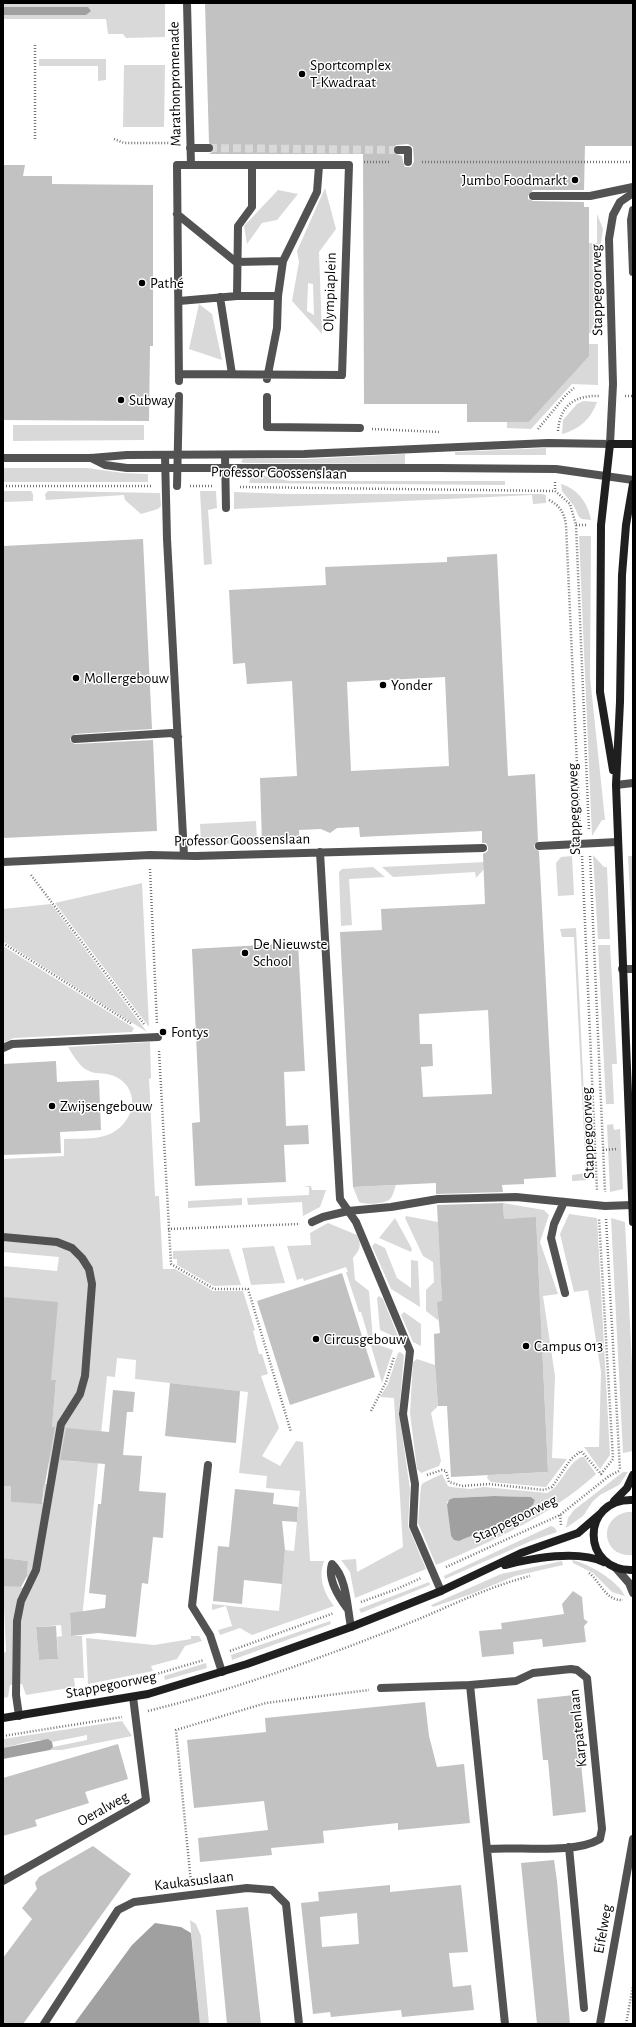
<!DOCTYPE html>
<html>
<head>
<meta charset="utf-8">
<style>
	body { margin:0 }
	#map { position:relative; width:636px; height:2027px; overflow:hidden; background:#fff; font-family:"Alegreya Sans",sans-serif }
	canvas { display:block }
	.frame { position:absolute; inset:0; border:4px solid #000; pointer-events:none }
</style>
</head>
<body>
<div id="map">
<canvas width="636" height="2027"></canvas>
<div class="frame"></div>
</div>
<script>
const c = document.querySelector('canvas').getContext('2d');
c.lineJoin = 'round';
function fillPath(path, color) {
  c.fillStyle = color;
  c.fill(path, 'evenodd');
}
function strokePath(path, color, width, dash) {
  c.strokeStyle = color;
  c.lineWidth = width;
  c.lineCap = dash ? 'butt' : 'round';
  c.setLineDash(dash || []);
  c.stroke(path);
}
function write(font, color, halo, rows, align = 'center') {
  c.font = font + ' "Alegreya Sans",sans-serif';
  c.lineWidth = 3;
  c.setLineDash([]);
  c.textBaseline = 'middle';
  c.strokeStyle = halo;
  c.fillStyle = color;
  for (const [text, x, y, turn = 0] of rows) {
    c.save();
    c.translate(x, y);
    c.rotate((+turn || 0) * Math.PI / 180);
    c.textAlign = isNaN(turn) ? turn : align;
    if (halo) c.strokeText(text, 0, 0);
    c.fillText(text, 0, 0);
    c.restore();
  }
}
fillPath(new Path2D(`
	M3,3H165V37L126,38L123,34H108L106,19H3V15H86L88,7H3Z
	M39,59H106V80L98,81V66H39Z
	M124,65H165L164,127H123Z
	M325,188L336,229L319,252L322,334L292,301L299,262L297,251ZM308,283L313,284L314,315L307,311Z
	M278,190L298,194L277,220L262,223L247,244L244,226Z
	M597,214L603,229L599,257L598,333H588L589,243H597Z
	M199,304L212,314L222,360L189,349Z
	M588,344H598V385L572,384L531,429L507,428V422H529L588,356Z
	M583,401L597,402C591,419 580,429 562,434L563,420L577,404Z
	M13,425H144V440L13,441Z
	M546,448V455H455V452Z
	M405,454V464L243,463L241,462L243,459H308Z
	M3,468H87L123,473L148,474V482H3Z
	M256,474L289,481H505V485L249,483L251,476Z
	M561,484C578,489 588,503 591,520L582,519L579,517L574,506L562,491Z
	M3,491H31L33,494V501L3,502Z
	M48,491L160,493L161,506L158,509L141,514L125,500L124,495L46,500L45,494Z
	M200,491H216L217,508L208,510L212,564L204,565Z
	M234,492L288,494H541L546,495V503L533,504L532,495L234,509Z
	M579,536H591L590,677L605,820H602L592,836Z
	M256,821L257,842L202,845L201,847L200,824Z
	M593,855L604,867H607L610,939H598Z
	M572,856L574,895L558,896L556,863L561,857Z
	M628,856H633V946Z
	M485,862L486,867L476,878L475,872L393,877L382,867Z
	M373,867L385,877L349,879L352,925L341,926L339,872L342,869Z
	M142,883L149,1027L55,903Z
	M51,904L147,1032L3,941V909Z
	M576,928L588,1180L574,1181H572V1175L586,1173L574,937H562L560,929Z
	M598,945H610L617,1064H612L614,1104H606Z
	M3,946L134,1028L132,1032L14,1038L3,1043Z
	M150,1042L151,1078L149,1079L155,1196H159L163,1269H175L213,1291H243L255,1330L253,1331L259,1354H262L268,1374L261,1376L279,1428L262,1456L280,1466L296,1441L303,1442L310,1561H324C318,1577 323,1592 334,1606L252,1635L240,1628L220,1635L218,1630L232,1626L226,1606L212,1610V1604L279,1611L285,1550L294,1551L300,1491L266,1488L267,1476L239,1473L248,1392L135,1379L136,1360L117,1358L115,1377L107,1376L81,1628L70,1613L71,1636H82L84,1678H74L75,1687L26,1695L22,1684L10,1685L8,1697L3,1698V1653L6,1652L3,1585L26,1588L28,1561L3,1558V1486H11V1502L43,1503L44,1484H47L56,1380H51L3,1297V1266L57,1271L59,1257L3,1252V1159L64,1156V1139C88,1138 112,1142 127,1119C138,1102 131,1081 111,1075C103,1072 95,1075 87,1070C79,1066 73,1055 68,1047ZM90,1430L87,1462L67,1461ZM61,1625L62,1636L57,1637L58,1659L39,1660L36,1627Z
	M613,1124L614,1130L620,1129L623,1189L610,1192L607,1125Z
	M396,1185C394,1190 393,1197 389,1200C383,1204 365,1205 359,1202L353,1187Z
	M303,1186H311L312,1190H326L320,1207L303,1216L302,1202L248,1205L247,1198L309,1195V1187Z
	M242,1198V1205L188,1208V1201Z
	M503,1203L544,1210L549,1215L540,1242L558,1294L543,1296L555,1376L552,1458L567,1459L546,1487L491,1482L487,1478L488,1475L548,1472L536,1218L504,1219Z
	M569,1214L597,1218L610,1455L600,1469L584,1447H599L601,1372L588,1290L574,1292L560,1234Z
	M406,1216L438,1222L443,1318H438L439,1321L426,1311V1290L434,1282L433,1262L423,1256L405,1218Z
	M395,1218L412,1249L411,1252L379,1238Z
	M611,1218L625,1222L633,1385V1451L623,1453Z
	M328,1223L357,1235C362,1246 360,1249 353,1258L355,1280L369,1291L373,1340L376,1344L393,1350L382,1383L361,1312H359L346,1272H348L346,1267L304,1281L303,1278L297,1280L287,1246L311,1245L310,1233Z
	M375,1243L385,1248L397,1278L411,1288V1260L418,1261L420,1307L391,1289L372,1246Z
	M274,1246L285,1283L251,1285L242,1248Z
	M229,1249L241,1285L214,1286L177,1265V1259H173V1251Z
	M379,1296L383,1299L398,1336L395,1337L380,1330L377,1298Z
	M404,1312L421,1324V1346L413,1342L401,1315Z
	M400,1352L404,1355L399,1413L410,1489L408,1526L426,1569L355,1598L350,1572L341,1560L356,1559L357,1572L403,1547L394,1398L380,1397L388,1384L398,1353Z
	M417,1359L435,1365L438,1406L431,1413L441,1461L439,1466L421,1473L417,1469L410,1413L413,1362Z
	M581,1457H584L596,1474C550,1516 493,1541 436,1565L418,1523L421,1486L423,1483L442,1474L448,1486L451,1487L470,1489L484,1487L547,1493C560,1488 566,1465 581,1457ZM494,1496L531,1497L534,1499L533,1500L535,1503L511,1519L454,1540L451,1536L447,1502L453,1498Z
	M623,1472H628L619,1485L600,1495L593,1501L583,1516L566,1528L568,1518L574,1510Z
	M627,1512H633V1555C602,1558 597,1518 627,1512Z
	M551,1526L555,1528L557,1532L531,1541L445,1579L444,1576Z
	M572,1560C588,1563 618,1581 625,1596L612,1592L593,1573L573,1563Z
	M562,1561L563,1565L515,1576L474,1593L433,1607L431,1605L501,1574Z
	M429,1582L430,1585L361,1613L359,1609Z
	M330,1621L331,1624L232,1660L231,1655Z
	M191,1636H199L202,1641L185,1646L177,1659L151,1666L153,1671L88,1684L86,1638L154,1645L191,1639Z
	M206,1663L207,1668L165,1680L164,1676Z
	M122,1721L132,1736L62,1750H50L53,1747L87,1740V1735L52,1742C43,1736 14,1746 3,1748V1739Z
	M190,1920L196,1924L201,1936L209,2024H200Z`), '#d9d9d9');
fillPath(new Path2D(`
	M3,7H88L91,11L86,15H3Z
	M494,1496L531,1497L535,1500L533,1502L535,1501C531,1515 474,1534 459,1541L454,1540L451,1536L447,1505L449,1500L453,1498Z
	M48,1739L52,1742L53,1747L50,1750L3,1759V1748Z
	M155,1923L181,1927L191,1933L200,2024H74L132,1945Z`), '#a0a0a0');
fillPath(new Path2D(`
	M205,3H633V146H585L584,190H533L528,196V199L533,201L584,202V207H589V356L529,422H467V404H364L363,154H209L214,151V148L209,143ZM396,145L408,144L413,147L414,162L411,167H405L403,162L402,156L393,153V150Z
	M3,165H25L23,176H52V184L153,185V346H150L149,421L3,420Z
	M143,539L152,729L75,734L70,739L71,742L75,744L153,740L157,831L3,838V546Z
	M497,554L508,776L535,774L538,841L534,846L535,849L539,851L556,1177L524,1179V1184L502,1185L503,1192L436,1194V1183L353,1187L340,932L382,930L381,909L485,904L483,854L488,851V847L486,843H482V831L360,837L359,827L337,828L330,833L321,829L299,830V840L262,842L260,778L297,776L292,681L247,684L245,663L233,664L229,590L326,585L325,567L447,562V557ZM445,677L449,766L351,771L347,682ZM488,1010L492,1094L423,1097L421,1067L433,1066L432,1044H420L419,1014Z
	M298,943L305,1071L284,1072L286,1126L308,1125L309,1144L284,1145L286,1182L195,1186L192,1123L200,1122L192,949Z
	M56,1061L57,1082L99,1080L101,1130L60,1132L61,1153L3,1155V1064Z
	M503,1203L504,1219L536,1217L548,1472L451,1477L447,1406H438L435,1365L434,1334L440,1333L437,1302L442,1301L437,1205Z
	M342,1273L375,1377L290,1405L257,1301Z
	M3,1297L58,1302L51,1380H56L52,1427H55L45,1484H44L42,1504L11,1502V1486H3Z
	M170,1383L240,1391L236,1443L165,1436Z
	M113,1390L135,1392L133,1412H127L123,1455L142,1456L139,1491L166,1493L163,1538L153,1537L148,1584L142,1583L136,1637L98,1633L71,1636L70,1613L105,1608L106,1595L89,1593L98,1504H101L105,1464L60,1460L66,1428L109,1432Z
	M235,1489L274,1493L273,1504L298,1507L297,1522L282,1521L285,1550L282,1584L244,1580L242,1604L213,1601L218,1546L229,1547Z
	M3,1558L28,1561L27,1576L21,1587L3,1586Z
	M573,1591L582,1597L584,1619L588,1622L584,1626L586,1642L543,1647L542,1639L513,1642L514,1654L482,1657L479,1631L502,1629L501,1623L564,1614L562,1604Z
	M56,1626L58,1659L39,1660L36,1627Z
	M574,1695L586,1812L553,1816L548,1760H543L537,1699Z
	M425,1702L429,1736L437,1767L464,1764L470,1823L398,1830V1823L323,1831L324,1843L271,1848L272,1855L200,1862L198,1838L268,1830L264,1801L194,1808L187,1740L266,1732L265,1718Z
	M118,1744L128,1779L85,1792L89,1803L35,1820L37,1826L3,1836V1778Z
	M93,1846L131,1874L23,2024H3V1958L32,1919L22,1908L37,1889L35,1883L39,1877Z
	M554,1860L557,1881L570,2024H537L527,1924L521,1863Z
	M390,1885V1892L461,1885L468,1952L449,1953L453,1987L471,1985L474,2010L402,2017L401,2010L331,2017L330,2012L313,2014L301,1903L319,1901L318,1892ZM357,1913L359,1944L322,1947L320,1917Z
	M248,1907L261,2024H227L216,1910Z`), '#c2c2c2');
strokePath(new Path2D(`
	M209,148L398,150`), '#d9d9d9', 8, [8, 4]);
strokePath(new Path2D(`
	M35,139V43
	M114,139L124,143H177
	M364,162H391
	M422,162H633
	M625,396H633
	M372,429L439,432
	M538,429L566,395L574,388
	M558,431C560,405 575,395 600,396
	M555,482V491L570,504L576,525L589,831
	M3,486H153
	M190,486H213
	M240,487L555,491
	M549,500C560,506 564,512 566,525L580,831
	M576,525H588
	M582,856L597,1191
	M590,856L605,1192
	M150,869L157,1024
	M31,875L144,1024
	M3,943L132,1024
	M159,1051L171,1264L214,1289H248L291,1432
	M603,1150L617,1149
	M606,1219L620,1470
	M168,1229L300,1224
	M371,1411L386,1382L394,1357
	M427,1475L442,1470L446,1471L449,1482L462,1486L489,1484L544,1490L552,1487L571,1459L581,1451L601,1474L613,1459L599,1218
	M560,1515L561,1525
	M446,1567L560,1515L609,1476L619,1471
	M589,1573C601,1582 605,1601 623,1600
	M361,1602L397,1589L421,1578
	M230,1651L334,1613
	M85,1689L153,1675L204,1660
	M148,1711C237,1689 324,1657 409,1623C449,1607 487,1587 530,1576
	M3,1736L122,1717
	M191,1883L176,1730L266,1703L369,1690
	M626,2024L633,1986`), '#747474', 2.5, [1, 2]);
strokePath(new Path2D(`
	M533,196H590L633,187
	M165,455L167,539L184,855
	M225,455L226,508
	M75,739L172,733L178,737
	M539,846L617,842
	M320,852L340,1199L356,1222L410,1351L403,1414L415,1484L413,1526L441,1591
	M3,862L150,855L196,856L483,848
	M622,969H633
	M3,1048L12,1044L158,1037
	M564,1202L554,1224L551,1238L565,1293
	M312,1222L323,1217L348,1211L391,1207L438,1199L516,1197L605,1206L632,1205
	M3,1237L57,1242L72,1248L82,1258L89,1269L92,1284L85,1376L80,1394L61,1424L36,1570L21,1601L17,1621L16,1695L19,1716
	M347,1608C338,1596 327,1579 332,1564C347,1578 347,1607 351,1627`), '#525252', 8);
strokePath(new Path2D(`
	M187,3L191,165
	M190,148H209
	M398,150H408V162
	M633,210L631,220L633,272
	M177,214L236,262L283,261
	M237,296L238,226L252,207V165
	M220,297L232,374
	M179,301L237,296H278
	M267,379L277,328L278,296L283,261L317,192L319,166
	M179,381L177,165H349L342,375L180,374
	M267,397V427L360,428
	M3,458H91L127,455L304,454L548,443L610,444L613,384L609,239L613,215L620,202L633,193
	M91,458L105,465L127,468H438L556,469L633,480
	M177,486L179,396
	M616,785L633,783
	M208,1465L192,1606L210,1635L222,1672
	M615,1567L629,1583L633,1593
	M470,1685L505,2024
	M381,1688L470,1685L516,1681L533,1673L571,1669L577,1670L587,1678L602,1829L600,1839C573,1855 518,1846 487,1849
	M569,1847L584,2008
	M3,1881L146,1800L133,1697
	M44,2024L118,1910L134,1902L247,1888L272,1890L286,1904L299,2024
	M600,2024L633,1839`), '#525252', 8);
strokePath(new Path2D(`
	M633,484L626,525L622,575L620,702L616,785L633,1222
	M613,770L600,692L601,525L610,444H633
	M633,1500C580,1498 581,1572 633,1570
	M614,1501L627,1488L633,1475
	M505,1565C533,1558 578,1550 604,1562
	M3,1718L148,1694L247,1664L351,1627L441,1591L521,1553L578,1533L600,1514`), '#1f1f1f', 8);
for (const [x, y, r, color] of [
	[302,74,4,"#000"],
	[575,180,4,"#000"],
	[142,283,4,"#000"],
	[121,400,4,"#000"],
	[76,678,4,"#000"],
	[383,685,4,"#000"],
	[245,953,4,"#000"],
	[163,1032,4,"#000"],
	[52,1106,4,"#000"],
	[316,1339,4,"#000"],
	[526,1346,4,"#000"]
]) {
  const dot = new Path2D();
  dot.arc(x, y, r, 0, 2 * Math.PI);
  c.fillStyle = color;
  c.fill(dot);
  strokePath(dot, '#fff', 1.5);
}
write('15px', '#000', '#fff', [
	["Sportcomplex",310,65],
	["T-Kwadraat",310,82],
	["Jumbo Foodmarkt",567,180,"right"],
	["Pathé",150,283],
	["Subway",129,400],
	["Mollergebouw",84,678],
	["Yonder",391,685],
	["De Nieuwste",253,944],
	["School",253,961],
	["Fontys",171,1032],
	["Zwijsengebouw",60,1106],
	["Circusgebouw",324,1339],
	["Campus 013",534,1346]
], 'left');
write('15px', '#000', '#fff', [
	["Marathonpromenade",175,84,-91],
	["Stappegoorweg",597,290,-91],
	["Olympiaplein",330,292,-88],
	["Professor Goossenslaan",279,473,1],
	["Stappegoorweg",574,809,-92],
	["Professor Goossenslaan",242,840,-1],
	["Stappegoorweg",588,1133,-92],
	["Stappegoorweg",515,1519,-26],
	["Stappegoorweg",111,1685,-11],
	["Karpatenlaan",578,1728,-96],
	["Oeralweg",103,1809,-29],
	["Kaukasuslaan",194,1881,-7],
	["Eifelweg",603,1929,-80]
]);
</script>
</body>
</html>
